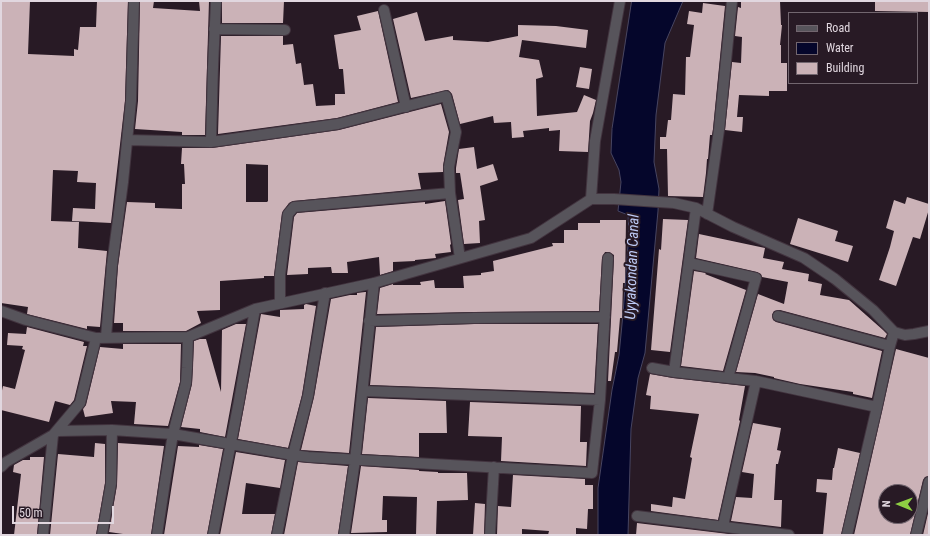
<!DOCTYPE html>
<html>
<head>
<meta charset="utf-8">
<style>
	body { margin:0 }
	#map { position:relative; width:930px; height:536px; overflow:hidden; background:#281a25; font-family:"Roboto Condensed",sans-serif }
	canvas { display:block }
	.frame { position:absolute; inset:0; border:2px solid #e1d7df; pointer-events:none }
	.legend { position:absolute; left:788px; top:12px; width:130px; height:72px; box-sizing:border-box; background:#281a25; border:1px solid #72666f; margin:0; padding:5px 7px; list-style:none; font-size:12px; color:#e1d7df }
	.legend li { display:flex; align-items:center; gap:8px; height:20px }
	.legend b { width:20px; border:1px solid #72666f }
	.north { position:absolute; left:878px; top:484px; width:40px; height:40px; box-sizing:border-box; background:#281a25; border:1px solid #72666f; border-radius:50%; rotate:271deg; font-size:11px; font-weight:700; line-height:16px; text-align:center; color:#e1d7df }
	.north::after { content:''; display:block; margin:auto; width:14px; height:18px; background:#8ece43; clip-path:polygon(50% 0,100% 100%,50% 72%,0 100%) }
	.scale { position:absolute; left:12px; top:506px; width:102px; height:18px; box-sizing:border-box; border:2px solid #e1d7df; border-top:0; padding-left:5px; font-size:12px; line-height:14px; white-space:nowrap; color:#e1d7df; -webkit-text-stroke:3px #281a25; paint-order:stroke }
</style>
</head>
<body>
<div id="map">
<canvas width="930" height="536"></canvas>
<div class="frame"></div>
<ul class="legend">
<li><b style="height:5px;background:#57545b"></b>Road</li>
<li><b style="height:11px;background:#05062b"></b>Water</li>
<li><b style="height:11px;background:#cbb2b7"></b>Building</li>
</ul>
<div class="north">N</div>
<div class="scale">50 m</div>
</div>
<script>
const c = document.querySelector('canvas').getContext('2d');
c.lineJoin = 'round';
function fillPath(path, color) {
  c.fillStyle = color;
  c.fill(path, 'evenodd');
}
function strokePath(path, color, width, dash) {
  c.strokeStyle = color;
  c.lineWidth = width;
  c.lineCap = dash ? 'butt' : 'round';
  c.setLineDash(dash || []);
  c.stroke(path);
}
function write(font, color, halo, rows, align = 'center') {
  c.font = font + ' "Roboto Condensed",sans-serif';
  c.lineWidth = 4;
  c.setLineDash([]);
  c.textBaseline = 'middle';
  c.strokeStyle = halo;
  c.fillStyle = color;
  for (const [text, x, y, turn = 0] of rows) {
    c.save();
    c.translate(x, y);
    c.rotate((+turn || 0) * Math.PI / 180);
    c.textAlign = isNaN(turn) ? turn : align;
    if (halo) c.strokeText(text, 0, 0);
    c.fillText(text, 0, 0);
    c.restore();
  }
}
const water = new Path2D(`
	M632,1H683L665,43L656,115L654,162L659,189L658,211L645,353L638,378L631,429L628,535H598V488L612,390L619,355L623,314L629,232L628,215L618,211L621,182L619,170L611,153L612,129Z`);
fillPath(water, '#05062b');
strokePath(water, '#474561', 1);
fillPath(new Path2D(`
	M1,1H30L28,54L74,56V49L78,50L80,27H96L97,1H128L125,101L111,223L72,221L73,208L95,209L96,183L77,182L78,171L53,170L51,221L79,222L78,248L107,251L100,327L87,326V329L27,314L28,307L1,303Z
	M140,1H154L153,8L200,11L199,1H209L205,135H182V132L135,129L138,101Z
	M222,1H284L283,23H222Z
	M741,1H780L781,25H782L780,45H781V63H787V91H769V96L739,95L737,117H743L742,132L725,130L732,62L741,63L742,37L735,36L738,7L741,8Z
	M875,1H929V12L875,11Z
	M703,3L725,6L713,129L712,135H710L708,159H707L706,173L703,197L668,196L667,149H660V137H666L668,120H671L673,94L685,95L686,57H690L694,25L687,24L689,11L702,13Z
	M378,11L398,102L337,118L218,134L221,36H283V45L293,44L296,64L301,63L304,85L313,84L316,106L335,105V94H345L343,69H339L334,35L361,30L357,16Z
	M417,12L425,41L453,36V40L488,42L518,36V25L556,26L588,30L586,48L522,40L519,57L539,60L543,77L536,79L537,116L577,112L584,95L596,100L593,113L590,121L588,152L559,151L560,130L549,131V128L523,131L524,137L512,138L511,122L494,123L493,116L460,124L452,94L448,90L411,98L393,19Z
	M580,67L592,69L589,89L576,87Z
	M441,104L449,132L443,166V172L418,173L421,189L293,201L289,203L282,213L274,276H264V278L220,281V310L197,311L201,323L186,331H123V323H114L118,266L127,202L155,203V208L182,209V184H185L184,164H181L182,148H212L339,130ZM246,164L268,165V201L267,202H246Z
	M474,147L477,169L493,164L498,180L480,186L485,220L479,221L480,243L464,244L458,200L464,199L460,173H456V168L459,149Z
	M907,197L929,204V209L920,239L913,237L896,286L879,280L890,247L894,231L886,228L894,200L905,204Z
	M445,201L451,244L450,245L451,252L435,254L436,258L415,260V261L393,262V271L380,275L379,257L347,262L348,273H332L331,267L308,268V274L287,275L294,217L297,213L425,202V204Z
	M798,218L838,231L835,241L853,246L848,262L790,244Z
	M663,219L688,220L670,352L651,350L659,249L661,250Z
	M600,220H626L625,283H623L622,318H620L617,352H615L611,381H608L614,258V255L609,252H605L602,258L599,311L474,312L377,314L380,288L393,284V285H421L420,282L434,280L435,288H464L463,276L481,275V273L494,271L493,261L553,246L552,243H564V230H578V223H600Z
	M699,234L765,248L763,258L784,262L782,269L809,274L808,281L822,284L820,295L849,300L883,330L887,334L885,338L780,310L774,311L772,315L773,320L776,322L882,351L872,398L853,394V392L800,384L774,378V377L755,373L736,372L758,294L784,304L788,282L762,277L761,274L757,272L696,258Z
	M694,271L706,273L705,274L746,290L723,371L681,366Z
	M365,292H366L349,453L301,450L314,397L331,299L350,295H357V293Z
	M306,304L316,306L302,395L288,448L238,439L261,314L280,317V310L304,309V305Z
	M236,324H246L225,437L200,432V429L181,427L192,384L194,341L200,339H206L221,392L222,330Z
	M474,324H598L594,393L370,385L376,327Z
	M27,327L84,342L83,346H87L74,400L70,405L55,401L49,422L1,410V395L3,386L15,389L25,350L22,349L23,346L7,345L8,333L26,334Z
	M123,344H181L180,382L168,426L134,424L136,402L111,401L113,413L85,417L83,409L86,405L100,347L123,349Z
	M896,349L929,358V476L925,477L923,480L910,535H854ZM886,492H910V516H886Z
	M650,374L673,378L745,386L739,420L740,421L718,520L651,511V504L672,507L673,497L685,499L692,458L690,457L699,414L650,409L651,396L646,395Z
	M368,398L446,401L447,433H419V457L362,454Z
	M470,402L581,406L580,442H587L586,466L501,461L502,437L468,436Z
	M753,423L781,428L777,450L781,451L778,464H776L774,500H782L781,527L731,521L736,497L752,498L754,474L742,472Z
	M95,443L105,444V483L96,535H50L58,454L94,457Z
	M118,443L164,446L151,535H122L123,534L109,532L117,485Z
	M199,445L223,449L207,535H164L178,446L199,447Z
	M838,448L860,453L841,535H823L827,493L816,492L817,479L832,480L833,468H834Z
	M236,452L285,460L280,488L246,483L242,514H275L271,535H220Z
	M30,457H44L37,535H14L21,474L13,472L14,465L23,460H30Z
	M298,462L348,466L338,535H284Z
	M361,466L419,470V471L438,472V473H467L468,500L437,501L436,535H416L417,497L383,496L382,520H387V532L351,533Z
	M513,475L585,479V485H593V509H588L587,529L576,528V535H548L549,531L522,529V535H497L498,506L511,507Z
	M475,503L485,504L484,535H473Z
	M929,509V535H923Z
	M637,523L737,535H636Z`), '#cbb2b7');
const street = new Path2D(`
	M384,10L406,107
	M214,29L285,30
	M127,140L211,142L338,124L446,96L456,132L449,167L450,193L460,258
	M211,142L213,67L216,1
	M591,199L595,141L620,1
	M707,214L719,130L732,1
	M689,263L756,278L728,378
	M280,303V275L288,214L294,207L450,193
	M1,311L26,320L96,338L188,337L255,309L374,283L531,238L591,199H614L674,203L696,208L733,227L804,258L835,279L873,310L894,332L905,335L914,334L929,331
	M778,316L890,346
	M369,321L474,318L605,317
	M106,337L112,265L123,182L131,101L134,1
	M652,368L674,372L756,381L877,407
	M674,372L696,208
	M363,391L600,400
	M58,431L112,430L173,434L293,455L308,457L592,473L600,400L608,258
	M1,467L6,462L53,435L80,403L96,338
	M637,516L789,535
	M723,526L756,381
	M43,535L53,435
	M102,535L111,484L112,430
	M157,535L165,482L173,434L186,383L187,368L188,337
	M213,535L239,401L255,309
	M277,535L293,455L308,396L325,293
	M344,535L355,460L374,283
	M490,535L494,467
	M847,535L877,407L890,346L894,332
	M916,535L929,482`);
strokePath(street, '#42343f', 12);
strokePath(street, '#57545b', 10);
write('italic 15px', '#bdcaf5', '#281a25', [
	["Uyyakondan Canal",633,267,-88]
]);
</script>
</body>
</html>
